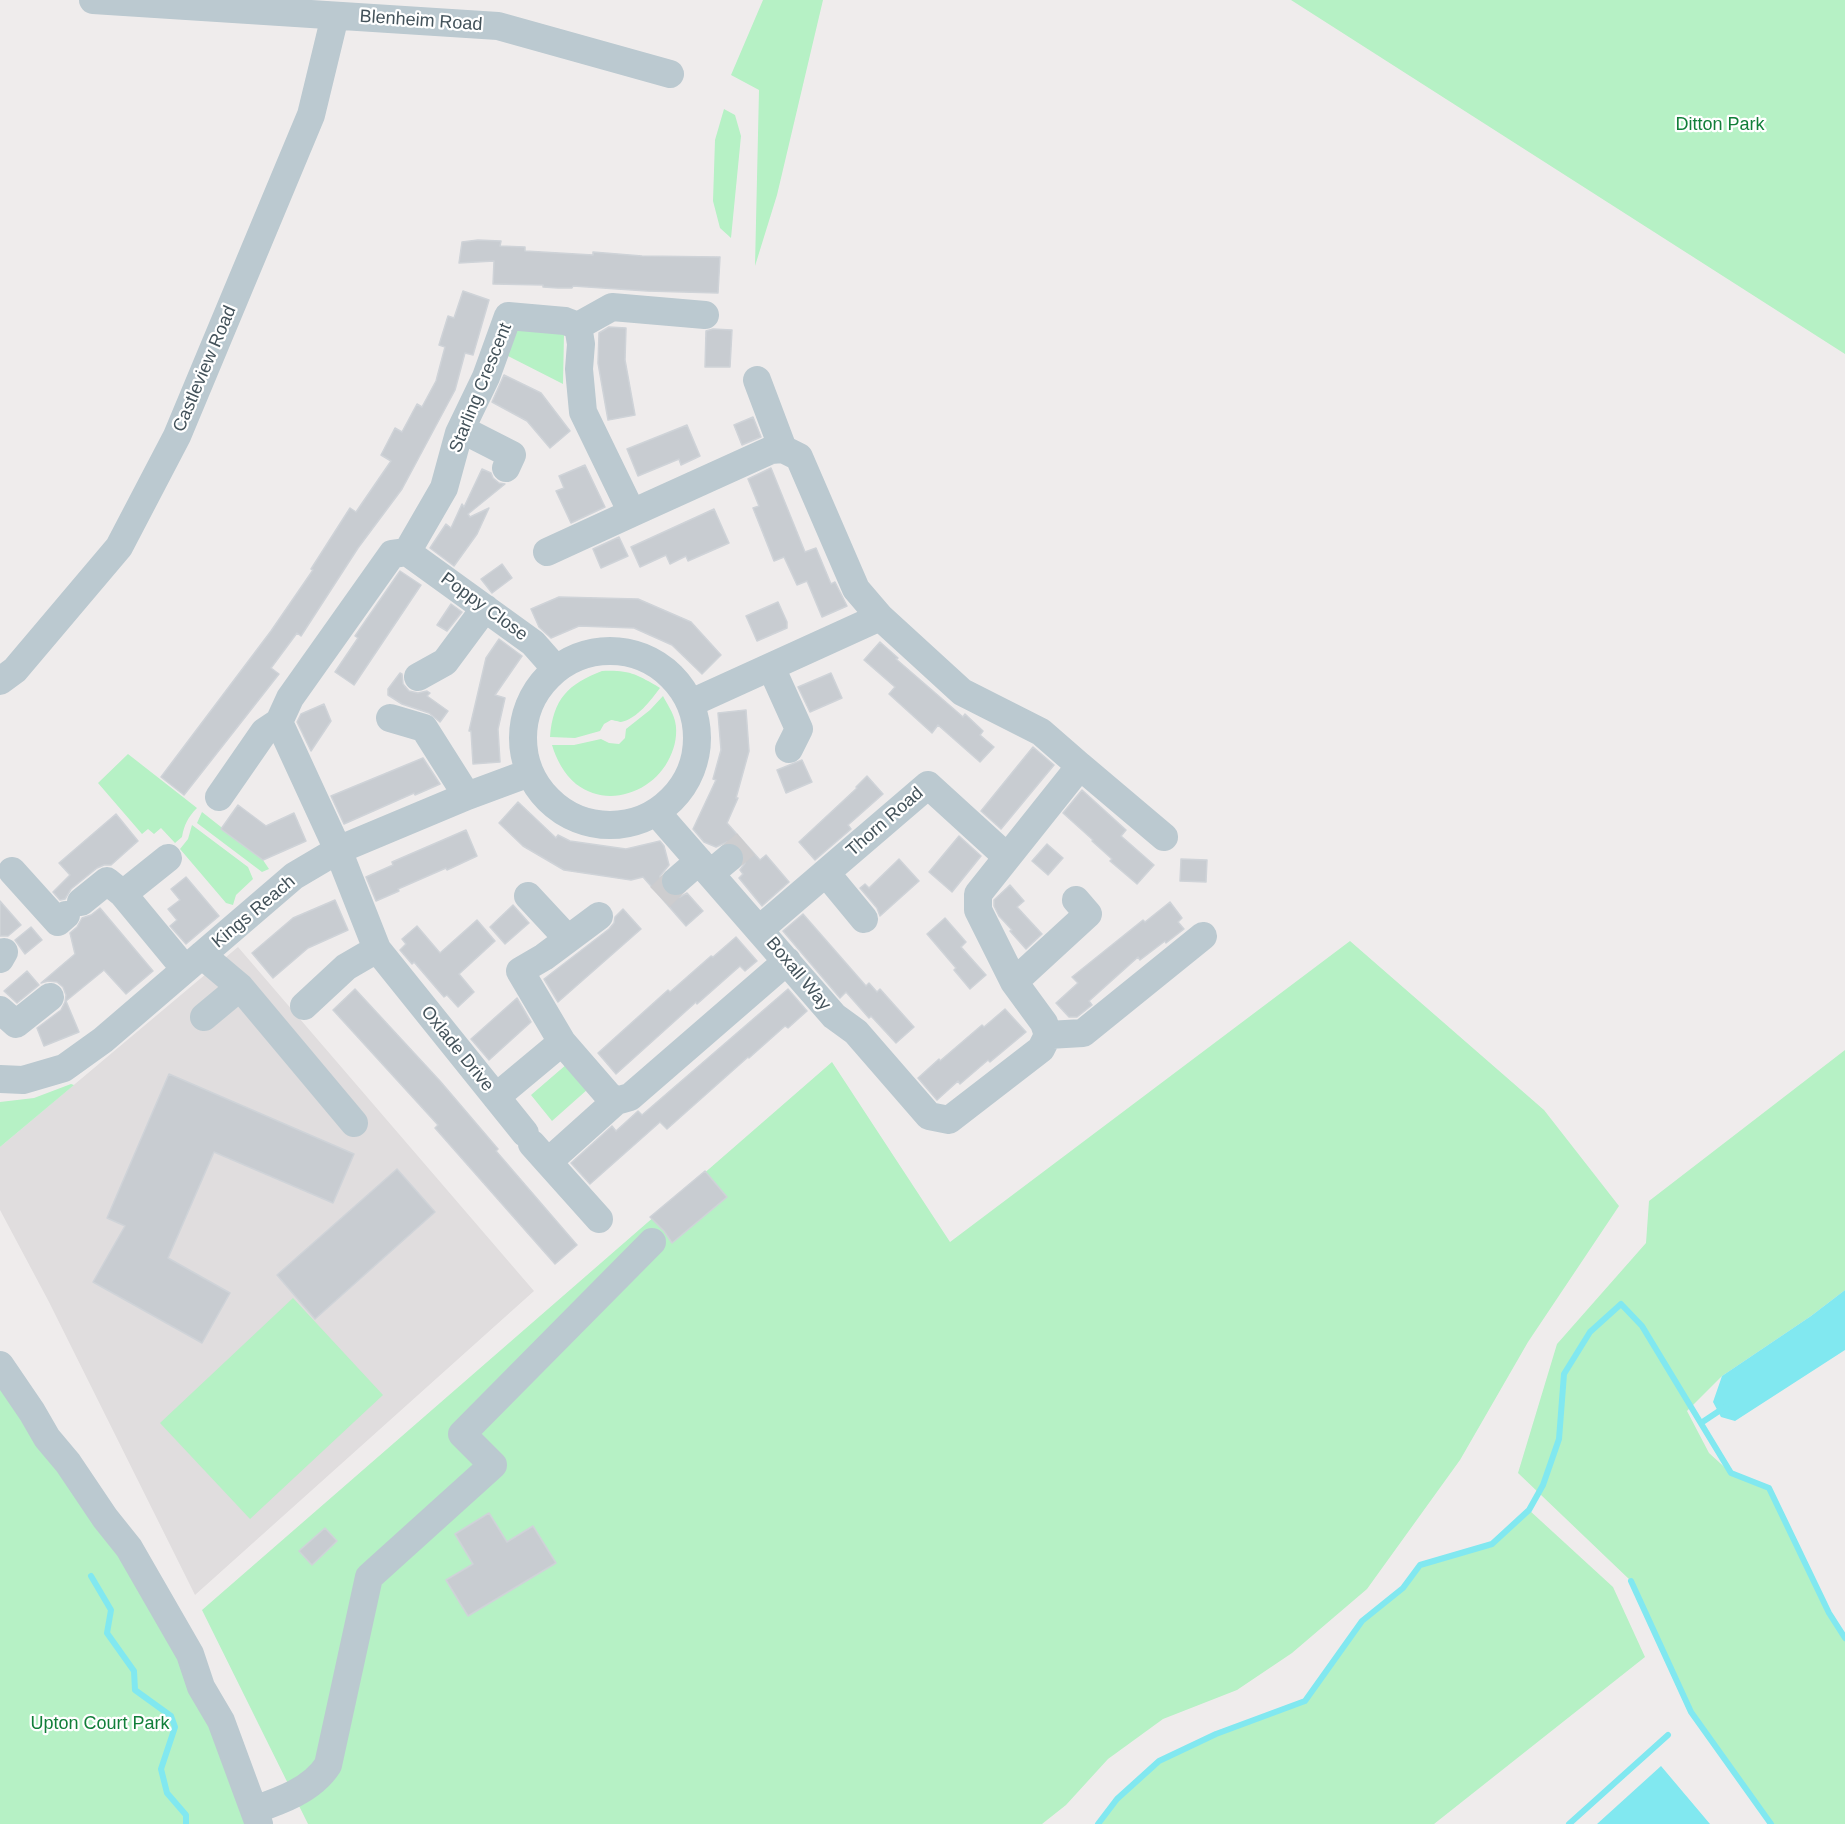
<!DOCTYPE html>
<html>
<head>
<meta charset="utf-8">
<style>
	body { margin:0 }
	canvas { display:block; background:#efecec }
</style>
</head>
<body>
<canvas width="1845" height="1824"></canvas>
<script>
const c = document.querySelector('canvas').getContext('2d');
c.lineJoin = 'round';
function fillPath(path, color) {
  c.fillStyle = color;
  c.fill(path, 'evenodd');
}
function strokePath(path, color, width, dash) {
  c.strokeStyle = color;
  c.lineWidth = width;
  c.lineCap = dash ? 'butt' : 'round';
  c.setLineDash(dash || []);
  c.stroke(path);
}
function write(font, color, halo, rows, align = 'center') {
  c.font = font + ' Arial,sans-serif';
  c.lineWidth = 4.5;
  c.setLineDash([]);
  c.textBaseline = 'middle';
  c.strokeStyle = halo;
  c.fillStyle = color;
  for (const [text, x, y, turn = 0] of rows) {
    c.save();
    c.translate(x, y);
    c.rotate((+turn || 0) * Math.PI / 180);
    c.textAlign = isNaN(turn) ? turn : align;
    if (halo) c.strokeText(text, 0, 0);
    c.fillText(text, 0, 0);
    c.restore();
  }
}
fillPath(new Path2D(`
	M238,947L534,1291L195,1595L49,1302L0,1210V1147Z`), '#e0ddde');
fillPath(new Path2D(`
	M763,0H823L777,195L755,266L759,90L731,75Z
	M1291,0H1845V354Z
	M724,109L735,115L741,136L731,238L720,228L713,201L715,140Z
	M522,324L564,334L563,384L506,355L509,335Z
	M602,671C630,670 636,674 660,688C651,700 637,719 621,722C620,722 613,720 611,720L604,724L600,731L575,738L550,737C553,699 568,684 602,671Z
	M663,696C667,704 673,712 675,721C678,733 675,747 670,757C654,792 608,809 576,784C564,774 556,759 552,745H574L601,739L609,743L619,744L625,738L626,729L650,710Z
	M128,754L197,808C188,817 184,825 182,837L175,843L161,828L154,834L148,829L142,834L98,783Z
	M202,812L263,860L269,869L262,872L197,823Z
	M192,825L248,867L253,879L236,895L233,905L226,903L180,849L188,839Z
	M1350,941L1544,1110L1619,1206L1528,1342L1460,1460L1367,1589L1292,1653L1237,1690L1163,1719L1108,1759L1066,1805L1042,1824H308L202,1610L832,1062L950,1242Z
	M1845,1050V1290L1811,1316L1722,1376L1687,1411L1709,1453L1731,1473L1769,1488L1829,1613L1845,1638V1824H1771L1691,1712L1659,1647L1631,1581L1518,1473L1557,1344L1646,1243L1649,1201Z
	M567,1064L588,1089L552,1121L531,1095Z
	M71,1084L74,1085L0,1147V1102L34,1098Z
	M293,1298L383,1395L250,1519L160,1423Z
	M0,1382L121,1559L198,1694L249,1824H0Z
	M1529,1510L1613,1587L1645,1657L1434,1824H1098L1117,1799L1159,1761L1216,1734L1305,1701L1362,1621L1403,1589L1420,1565L1492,1544Z`), '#b6f1c5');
fillPath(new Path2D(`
	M1845,1290V1350L1735,1421L1721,1417L1713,1402L1722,1376L1811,1316Z
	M1661,1766L1710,1824H1597Z`), '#81e8f0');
strokePath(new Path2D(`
	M1701,1423L1725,1407
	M91,1576L111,1610L107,1633L134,1671L135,1690L171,1716L175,1727L161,1769L167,1793L186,1815V1824
	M1631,1581L1691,1712L1771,1824
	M1098,1824L1117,1799L1159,1761L1216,1734L1305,1701L1362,1621L1403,1588L1420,1565L1492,1544L1529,1510L1543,1485L1559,1439L1564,1374L1590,1332L1621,1304L1642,1326L1731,1473L1769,1488L1829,1613L1845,1638
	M1569,1824L1668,1735`), '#81e8f0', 6);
const building = new Path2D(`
	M478,240L501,241L500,246L525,247V251L593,255V252L642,256L720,257L718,293L647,291L573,286L572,288H558L543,287V285L493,284L494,261L459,263L462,242Z
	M463,291L489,300L473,355L465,353L455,390L402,489L358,548L301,636L297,633L271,668L279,674L184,795L161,777L271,631L313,570L311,569L350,508L356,512L391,461L381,455L395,428L402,432L417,404L422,407L436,381L445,347L439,345L448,316L454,318Z
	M609,327L626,328L625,360L635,415L608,420L598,363L599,333Z
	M713,329L732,330L730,367H705L706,331Z
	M504,375L541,393L570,431L550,448L527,421L492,402Z
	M753,417L761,437L742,445L734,425Z
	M687,425L700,456L681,465L679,459L638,476L627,449Z
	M585,465L605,507L571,523L556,491L564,488L559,476Z
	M771,468L805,552L816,548L831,584L835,582L847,606L822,617L807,581L797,585L784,557L774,561L753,508L759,506L748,479Z
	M482,469L491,473L493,478L499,483L505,484L468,514L470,517L489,508L477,534L454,566L430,548L446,524L451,528L462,504L464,507Z
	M714,509L729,543L688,561L686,556L670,564L666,555L640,567L631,547Z
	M619,537L628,556L601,568L593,549Z
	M502,564L512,578L492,593L481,579Z
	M400,571L421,585L354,685L335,672L358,638L355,636Z
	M559,597L638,599L691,622L721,655L702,674L672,645L634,628L579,626L551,638L539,627L531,609Z
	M778,602L787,622V628L757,641L746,616Z
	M451,604L462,612L447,631L437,625Z
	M499,639L522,656L495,695L505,698L498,729L500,762L473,764L471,731H469L486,658Z
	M880,642L898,658L896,659L963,717L965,714L983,731L980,735L994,747L980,762L938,725L932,733L889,694L895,687L864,660Z
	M400,673L402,674L403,684L409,691L418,693L427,691L430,693L427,696L448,711L440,722L429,713L402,704L388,695V689Z
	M831,673L842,698L810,712L798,687Z
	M324,704L331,721L311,751L297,722L301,714Z
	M746,710L749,751L736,798H738L727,823L760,860L766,855L789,882L762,906L739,878L743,874L740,870L745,863V856L741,847L734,842H727L716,847L704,842L693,829L716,780L713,779L721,750L718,713Z
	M1033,747L1054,765L1001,829L981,811Z
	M423,758L440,784L415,795L414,793L344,824L331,796Z
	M802,760L812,782L786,793L777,770Z
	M867,776L883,794L848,825L851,829L815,860L799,842L857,788L856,787Z
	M1082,790L1126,830L1121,836L1154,865L1137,884L1110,861L1112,859L1092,841L1093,840L1063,813Z
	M518,802L556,838L558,835L570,841L626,849L660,841L664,846L669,865L660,876V885L663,891L671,897H680L687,893L703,911L686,926L643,877L631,880L564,870L523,846L499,823Z
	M238,805L266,826L294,813L306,841L263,860L221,829Z
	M116,814L138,841L111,865H104L97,868L71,889L65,899L60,900L53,892L70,875L59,863Z
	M466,830L477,856L447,870L446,868L398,889L399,891L376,901L366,877L393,865L392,862Z
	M959,836L981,856L952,892L929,872Z
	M1047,844L1063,858L1048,875L1032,861Z
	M899,859L919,881L880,916L877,908L860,888L865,884L869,888Z
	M1181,859L1207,860L1206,882L1180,881Z
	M186,877L219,916L186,944L170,926L177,920L168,909L180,900L171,889Z
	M1010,885L1024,901L1017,907L1042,934L1026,949L1010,931L1012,930L999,916L994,906V900Z
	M335,900L348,930L308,948L273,978L252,953L293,918Z
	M0,901L21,925L8,936H0Z
	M1170,902L1182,918L1178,922L1184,929L1166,943L1165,941L1140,960L1138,957L1089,1001L1092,1005L1077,1017H1069L1056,1003L1078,983L1072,977L1143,920L1145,922Z
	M513,905L529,923L505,944L490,927Z
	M100,908L153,971L126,994L104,970L66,1001L79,1032L44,1046L37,1028L61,1010L65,1002L66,995L63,987L57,982L48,981L41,983L75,954L70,933L77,927L82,918L91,915Z
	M623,909L641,929L558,1002L544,979L609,929L614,923L615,917Z
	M803,914L866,986L869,983L877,992L880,989L914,1027L896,1043L871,1016L869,1018L846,992L840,998L783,931Z
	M945,918L966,942L961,947L986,975L970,989L954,970L956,968L927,934Z
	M477,920L495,941L459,974L474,992L458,1007L447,995L444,997L414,962L412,964L400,950L406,944L402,939L417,926L440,953Z
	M31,927L42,940L25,954L15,940Z
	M736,937L757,961L745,971L740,966L697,1004L696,1002L616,1074L598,1053L668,990L670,992L711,956L713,957Z
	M27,971L39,985L17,1003L4,991Z
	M355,989L440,1081L498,1149L496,1151L577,1245L555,1264L435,1128L438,1125L333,1010Z
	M788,989L807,1011L788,1028L785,1026L749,1058L748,1057L667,1129L660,1122L590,1184L571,1163L612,1126L616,1131L638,1111L642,1115Z
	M517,998L531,1022L489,1060L471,1039Z
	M1005,1009L1026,1032L990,1062L988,1060L960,1084L958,1081L937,1100L918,1078L939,1059L940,1061L982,1025L984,1027Z
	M169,1074L354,1154L333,1203L214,1152L168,1258L230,1293L202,1343L93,1282L125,1226L107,1218Z
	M397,1169L435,1212L315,1319L277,1275Z
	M705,1171L727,1197L672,1243L664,1231L650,1217Z
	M489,1513L507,1542L533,1526L556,1563L468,1616L446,1580L473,1564L455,1534Z
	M325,1528L337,1541L312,1565L299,1551Z`);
fillPath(building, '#c8ccd1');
strokePath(building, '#cfd3d8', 1.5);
strokePath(new Path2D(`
	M729,858L746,844
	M660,897L676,881`), '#cdcdcf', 28, [28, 14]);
strokePath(new Path2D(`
	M93,0L498,26L670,74
	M578,326L581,344L579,369L583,412L632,513L771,450L783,449
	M578,326L612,307L705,315
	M461,429L512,455L506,468
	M407,552L444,488L459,433L486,377L508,316L565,321L578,326
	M407,552L533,643L556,669
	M547,552L632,513
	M523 738a87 87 0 1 1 174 0a87 87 0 1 1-174 0Z
	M771,667L799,729L789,749
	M418,677L445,662L485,608
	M0,681L15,670L119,547L177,436L311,115L335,16
	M691,703L880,617
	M390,718L424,728L467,796
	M279,722L338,850L377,949L525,1133
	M1080,766L1164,837
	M219,797L264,732L279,722L290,698L392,554L407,552
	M657,813L834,1016L856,1032L929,1116L949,1120L1041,1049L1048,1035L1044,1023L1014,982L978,910V894L1080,766L1041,732L962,692L880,617L856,589L799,457L783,449L757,380
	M168,858L123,894L185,969
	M12,871L58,922L66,915
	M711,873L729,858
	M826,873L864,919
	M676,881L699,861
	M528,896L568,939
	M81,902L107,881L123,894
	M599,916L544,957L520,971L562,1042L608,1095L616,1101L630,1097L787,961
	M760,929L928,785L1007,857
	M202,955L240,987L354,1123
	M0,959L4,952
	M1014,982L1088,914L1076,900
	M304,1006L346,967L377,949
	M0,1010L16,1024L50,997
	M204,1017L240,987
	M1048,1035L1083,1033L1203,936
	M0,1079L23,1080L64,1068L103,1040L294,876L338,850L467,796L529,773
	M496,1097L562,1042
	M532,1144L548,1162L616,1101
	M548,1162L599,1219
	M0,1365L32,1412L47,1438L68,1463L105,1518L129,1548L190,1654L201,1687L221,1721L259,1824
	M254,1810C280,1801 312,1790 328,1765L369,1577L493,1465L462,1434L652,1242`), '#bbc9d0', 28);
write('18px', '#43525a', '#fff', [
	["Blenheim Road",421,21,4],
	["Castleview Road",205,369,-67],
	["Starling Crescent",481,388,-68],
	["Poppy Close",484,607,36],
	["Thorn Road",885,822,-41],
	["Kings Reach",254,912,-40],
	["Boxall Way",798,974,50],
	["Oxlade Drive",457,1049,51]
]);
write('18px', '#117e39', '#fff', [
	["Ditton Park",1720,125],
	["Upton Court Park",100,1724]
]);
</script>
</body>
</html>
